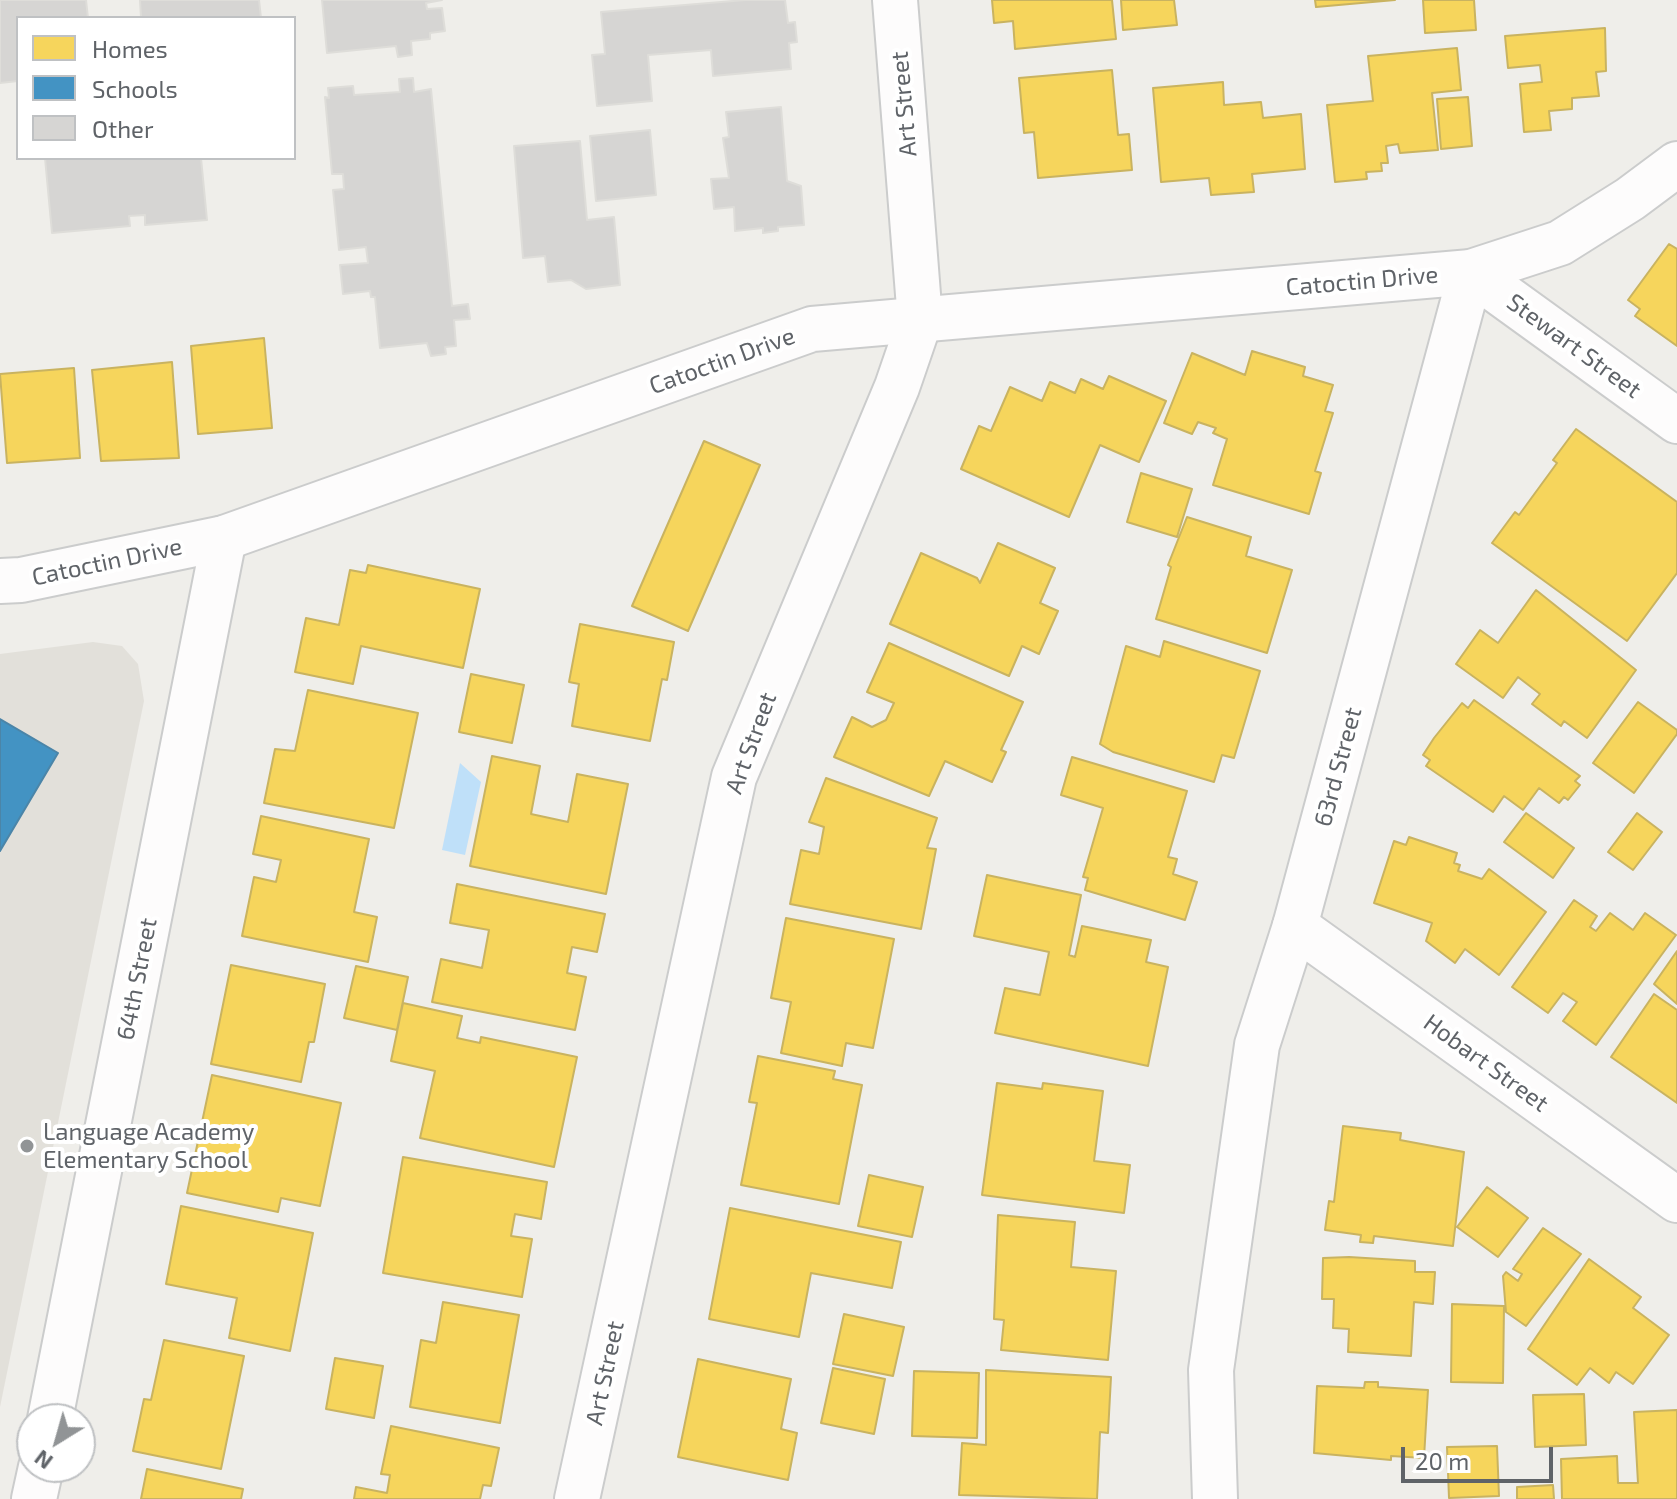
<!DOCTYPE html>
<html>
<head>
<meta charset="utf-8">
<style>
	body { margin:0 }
	#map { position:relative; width:1677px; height:1499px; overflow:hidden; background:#efeeea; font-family:"Exo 2",sans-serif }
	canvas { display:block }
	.legend { position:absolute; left:16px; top:16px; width:280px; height:144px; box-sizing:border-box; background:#fff; border:2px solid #bfc1c3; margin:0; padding:10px 14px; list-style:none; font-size:24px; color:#5f6368 }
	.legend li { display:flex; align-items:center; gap:16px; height:40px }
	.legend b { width:40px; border:2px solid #bfc1c3 }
	.north { position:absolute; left:16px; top:1403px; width:80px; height:80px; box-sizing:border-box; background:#fff; border:2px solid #bfc1c3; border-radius:50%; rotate:217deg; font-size:22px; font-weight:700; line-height:32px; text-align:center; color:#5f6368 }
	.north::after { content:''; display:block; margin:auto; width:28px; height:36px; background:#919496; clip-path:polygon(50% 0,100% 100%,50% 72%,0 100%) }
	.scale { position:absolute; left:1401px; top:1447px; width:152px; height:36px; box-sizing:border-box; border:4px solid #5f6368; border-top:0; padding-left:10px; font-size:24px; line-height:28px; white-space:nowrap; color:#5f6368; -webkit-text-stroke:6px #fff; paint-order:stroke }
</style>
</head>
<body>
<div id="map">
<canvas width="1677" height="1499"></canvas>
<ul class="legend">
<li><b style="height:22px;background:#f6d55c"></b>Homes</li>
<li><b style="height:22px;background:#4393c3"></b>Schools</li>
<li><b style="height:22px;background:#d6d5d3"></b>Other</li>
</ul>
<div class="north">N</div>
<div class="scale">20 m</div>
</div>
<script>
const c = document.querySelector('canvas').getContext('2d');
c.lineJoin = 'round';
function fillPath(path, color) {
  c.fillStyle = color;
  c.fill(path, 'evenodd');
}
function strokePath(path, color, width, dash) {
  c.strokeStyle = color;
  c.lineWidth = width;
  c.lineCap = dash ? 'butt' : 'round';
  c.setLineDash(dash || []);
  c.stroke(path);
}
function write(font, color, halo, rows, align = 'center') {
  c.font = font + ' "Exo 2",sans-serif';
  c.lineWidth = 8;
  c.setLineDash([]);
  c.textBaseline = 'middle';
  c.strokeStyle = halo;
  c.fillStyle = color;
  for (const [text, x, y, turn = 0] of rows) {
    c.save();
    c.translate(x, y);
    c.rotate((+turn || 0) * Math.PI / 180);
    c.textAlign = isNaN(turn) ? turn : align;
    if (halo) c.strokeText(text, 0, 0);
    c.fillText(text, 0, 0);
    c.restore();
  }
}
fillPath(new Path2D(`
	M93,642L122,646L138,664L144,701L0,1407V654Z`), '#e2e0da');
fillPath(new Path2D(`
	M460,763L481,782L465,855L442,850Z`), '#bfe0f9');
const homes = new Path2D(`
	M992,0H1112L1116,39L1015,49L1013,21L994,23Z
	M1121,0H1174L1177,25L1123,30Z
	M1315,0H1395L1316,7Z
	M1423,0H1474L1476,30L1425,33Z
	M1605,28L1606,71L1596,72L1599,96L1572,98V109L1549,111L1551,130L1524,132L1520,84L1542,82L1540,65L1508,68L1505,36Z
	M1457,48L1461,90L1432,93L1438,150L1400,153L1398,144L1386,146L1388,163H1381L1382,171L1366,172L1367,179L1335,182L1327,105L1373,101L1368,56Z
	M1112,70L1118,135L1129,134L1132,170L1038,178L1034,132L1024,133L1019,78Z
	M1223,82L1224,105L1261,102L1263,118L1301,114L1305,169L1252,174L1254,192L1211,195L1209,178L1161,182L1153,88Z
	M1468,97L1472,146L1441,149L1437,99Z
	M1669,244L1677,249V346L1635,316L1640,309L1628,300Z
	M264,338L272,428L198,434L191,346Z
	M1252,351L1305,367L1303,376L1333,385L1325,411L1333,413L1315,471L1321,473L1309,514L1213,485L1227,439L1213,433L1216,428L1198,422L1192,434L1164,423L1192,353L1245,375Z
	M172,362L179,458L101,461L92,370Z
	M74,368L80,458L7,463L0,374Z
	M1109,376L1166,401L1139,462L1100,445L1069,517L961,469L979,426L991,431L1010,387L1042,401L1050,382L1075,393L1081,379L1103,389Z
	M1576,429L1677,502V573L1627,641L1492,543L1515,512L1519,515L1557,463L1553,460Z
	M704,441L760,465L688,631L632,606Z
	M1141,473L1192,489L1177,537L1127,522Z
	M1187,517L1251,537L1246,556L1292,570L1267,653L1156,619L1171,567L1168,565Z
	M998,543L1055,568L1040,603L1058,611L1039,654L1022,646L1009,676L890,624L921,553L977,578L980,583Z
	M368,565L480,589L463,668L361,646L353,684L295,672L306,618L339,625L350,570L366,573Z
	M1536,590L1636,670L1587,738L1564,721L1561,726L1532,704L1540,694L1518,677L1503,698L1456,664L1480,630L1498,643Z
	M580,624L674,642L667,680L662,679L650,741L572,726L579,684L569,682Z
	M1164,641L1260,671L1234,758L1222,755L1214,782L1113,752L1100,744L1126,646L1160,657Z
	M889,643L1023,702L1001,750L1006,752L992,782L945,761L929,796L834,757L852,717L872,727L886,720L894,703L867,692Z
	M471,674L524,685L512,743L459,732Z
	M308,690L418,713L394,828L264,803L275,749L295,751Z
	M1474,700L1580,776L1575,781L1580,785L1568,800L1564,797L1559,803L1539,788L1523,810L1504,796L1493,812L1426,766L1430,760L1423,755L1434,738L1462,703L1468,708Z
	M1638,702L1677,730V734L1634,793L1593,763Z
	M492,756L540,766L531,814L568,822L577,774L628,784L606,894L470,866Z
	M1072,757L1187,791L1168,857L1177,859L1173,874L1197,882L1185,920L1085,890L1088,878L1083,877L1103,808L1061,795Z
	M826,778L937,818L927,848L936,849L921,929L790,904L801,850L819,854L824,827L809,822Z
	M1526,813L1574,848L1553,878L1504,842Z
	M1637,813L1662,832L1633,870L1608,852Z
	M261,816L369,839L354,912L377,917L368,962L242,936L254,877L276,882L281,860L253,854Z
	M1409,837L1457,853L1454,863L1460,865L1458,871L1482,879L1489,869L1546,912L1499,975L1465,949L1455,963L1426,941L1432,923L1374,903L1394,841L1406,845Z
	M987,875L1081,895L1069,955L1075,957L1082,926L1151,940L1146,962L1168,967L1148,1066L995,1033L1005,988L1040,995L1049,952L974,936Z
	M457,884L605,914L597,952L572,947L567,973L586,977L575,1030L432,1002L441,959L482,968L489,930L450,923Z
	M1574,900L1597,916L1590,927L1596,931L1610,913L1633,930L1645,913L1676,935L1596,1045L1563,1021L1577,1002L1563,993L1548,1013L1512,987Z
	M786,918L894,939L873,1048L846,1043L842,1066L781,1053L791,1002L771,998Z
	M1677,951V1004L1654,984Z
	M231,965L325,984L314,1042H309L301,1082L211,1064Z
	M356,966L408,977L397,1030L344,1018Z
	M1654,994L1677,1010V1103L1611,1057Z
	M403,1003L462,1016L457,1038L480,1043L481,1037L577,1057L554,1167L420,1138L435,1071L391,1061Z
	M758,1056L835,1071L833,1079L862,1085L839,1204L741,1185L757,1103L749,1102Z
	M212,1075L341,1103L320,1206L281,1198L278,1212L187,1193Z
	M997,1083L1042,1089L1043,1083L1103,1091L1094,1161L1130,1165L1124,1213L982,1195Z
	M1343,1126L1401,1133L1400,1140L1464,1152L1453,1246L1374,1236L1373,1243L1360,1242L1361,1235L1325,1230L1329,1201L1334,1202Z
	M403,1157L547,1182L541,1219L515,1214L511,1236L532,1239L522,1297L383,1273Z
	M869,1175L923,1187L912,1237L858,1226Z
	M1487,1187L1528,1218L1498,1257L1457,1227Z
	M181,1206L313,1233L290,1351L229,1338L237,1298L166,1284Z
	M730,1208L901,1242L892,1288L811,1273L799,1337L709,1319Z
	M998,1215L1075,1222L1071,1267L1116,1271L1108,1360L1001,1350L1004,1320L994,1319Z
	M1543,1228L1581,1254L1526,1326L1506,1312L1503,1276L1506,1272L1518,1281L1522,1274L1513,1269Z
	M1349,1257L1415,1261V1272H1435L1433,1304L1414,1302L1411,1356L1348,1352L1349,1329L1333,1328L1334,1299H1322L1323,1258Z
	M1589,1259L1641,1297L1633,1308L1669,1335L1633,1384L1616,1372L1609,1383L1590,1368L1577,1385L1528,1349Z
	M443,1302L519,1315L500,1423L410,1407L421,1340L436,1343Z
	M1452,1304L1504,1306L1503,1383L1451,1382Z
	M844,1314L904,1327L893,1376L833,1364Z
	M164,1340L244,1356L221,1469L133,1451L144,1399L151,1400Z
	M335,1358L383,1366L374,1418L326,1409Z
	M698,1359L791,1379L781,1429L797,1433L788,1480L678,1457Z
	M833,1368L885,1379L874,1434L821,1423Z
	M986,1370L1111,1377L1108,1433L1100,1432L1097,1499L959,1495L962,1443L986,1445Z
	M914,1371L979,1373L977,1438L912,1436Z
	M1365,1382H1378V1387L1428,1390L1424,1458L1391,1456V1460L1314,1453L1317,1386L1364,1388Z
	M1584,1394L1586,1445L1535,1447L1533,1395Z
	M1677,1410V1499H1562L1561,1459L1617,1456L1618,1483H1638L1634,1412Z
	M391,1426L499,1448L491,1486L483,1485L480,1499H354L356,1487L387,1493L390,1475L381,1474Z
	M1497,1446L1499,1496L1449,1498L1447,1447Z
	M147,1469L243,1489L241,1499H141Z
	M1553,1485L1554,1499H1517V1487Z`);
fillPath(homes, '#f6d55c');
strokePath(homes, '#c9b360', 2);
const schools = new Path2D(`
	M0,719L58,753L0,851Z`);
fillPath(schools, '#4393c3');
strokePath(schools, '#4b85a8', 2);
const building = new Path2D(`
	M0,0H86L88,18H18V81L0,83Z
	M140,0H259L261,18H141Z
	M322,0H442L426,3L427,9L442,8L445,31L430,33V39L411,41L412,55L398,57L396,46L327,53Z
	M745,0H785L788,23L795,22L797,42L789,43L791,69L713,76L711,50L648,55L652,101L597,106L592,55L605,54L601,12Z
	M413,78L414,92L431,89L452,306L468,304L470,319L454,320L456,346L445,347L446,354L431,356L427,343L380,348L375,297H371L370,291L343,294L340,265L368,263L366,247L339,250L333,190L344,189L343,174H332L325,97L329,98L328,88L353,86L354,95L400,92L399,79Z
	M781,107L787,181L801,186L804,225L778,227V231L763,233V228L735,231L734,207L714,209L711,179L729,178L723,138L729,137L726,112Z
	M650,130L656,195L596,201L590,136Z
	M580,141L587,220L614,217L620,285L586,289L571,280L548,282L545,256L523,258L514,146Z
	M33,158H201L207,220L145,225V215L129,216L130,226L52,233L45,158Z`);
fillPath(building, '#d6d5d3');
strokePath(building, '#deddd9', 2);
const minor = new Path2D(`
	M1471,272L1677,421
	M1295,926L1677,1200
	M50,1419L224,538
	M34,1499L41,1467
	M577,1499L734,777L897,387L920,320L895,0`);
const tertiary = new Path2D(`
	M0,581L21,580L224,538L812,329L1471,272L1560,243L1630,199L1677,164
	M1215,1499L1211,1370L1257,1045L1295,926L1471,272`);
strokePath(minor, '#cbcccc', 48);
strokePath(tertiary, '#cbcccc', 48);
strokePath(minor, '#fdfcfc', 44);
strokePath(tertiary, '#fdfcfc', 44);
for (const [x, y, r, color] of [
	[27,1146,8,"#919496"]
]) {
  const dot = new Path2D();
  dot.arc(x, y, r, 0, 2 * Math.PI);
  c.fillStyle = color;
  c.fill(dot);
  strokePath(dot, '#fff', 3);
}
write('24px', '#5f6368', '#fff', [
	["Art Street",904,104,-95],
	["Catoctin Drive",1362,281,-5],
	["Stewart Street",1574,346,36],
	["Catoctin Drive",722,361,-20],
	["Catoctin Drive",107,562,-12],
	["Art Street",751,743,-70],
	["63rd Street",1338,767,-75],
	["64th Street",137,979,-79],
	["Hobart Street",1486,1063,36],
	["Art Street",605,1373,-78]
]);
write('24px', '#5f6368', '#fff', [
	["Language Academy",43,1132],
	["Elementary School",43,1160]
], 'left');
</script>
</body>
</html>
